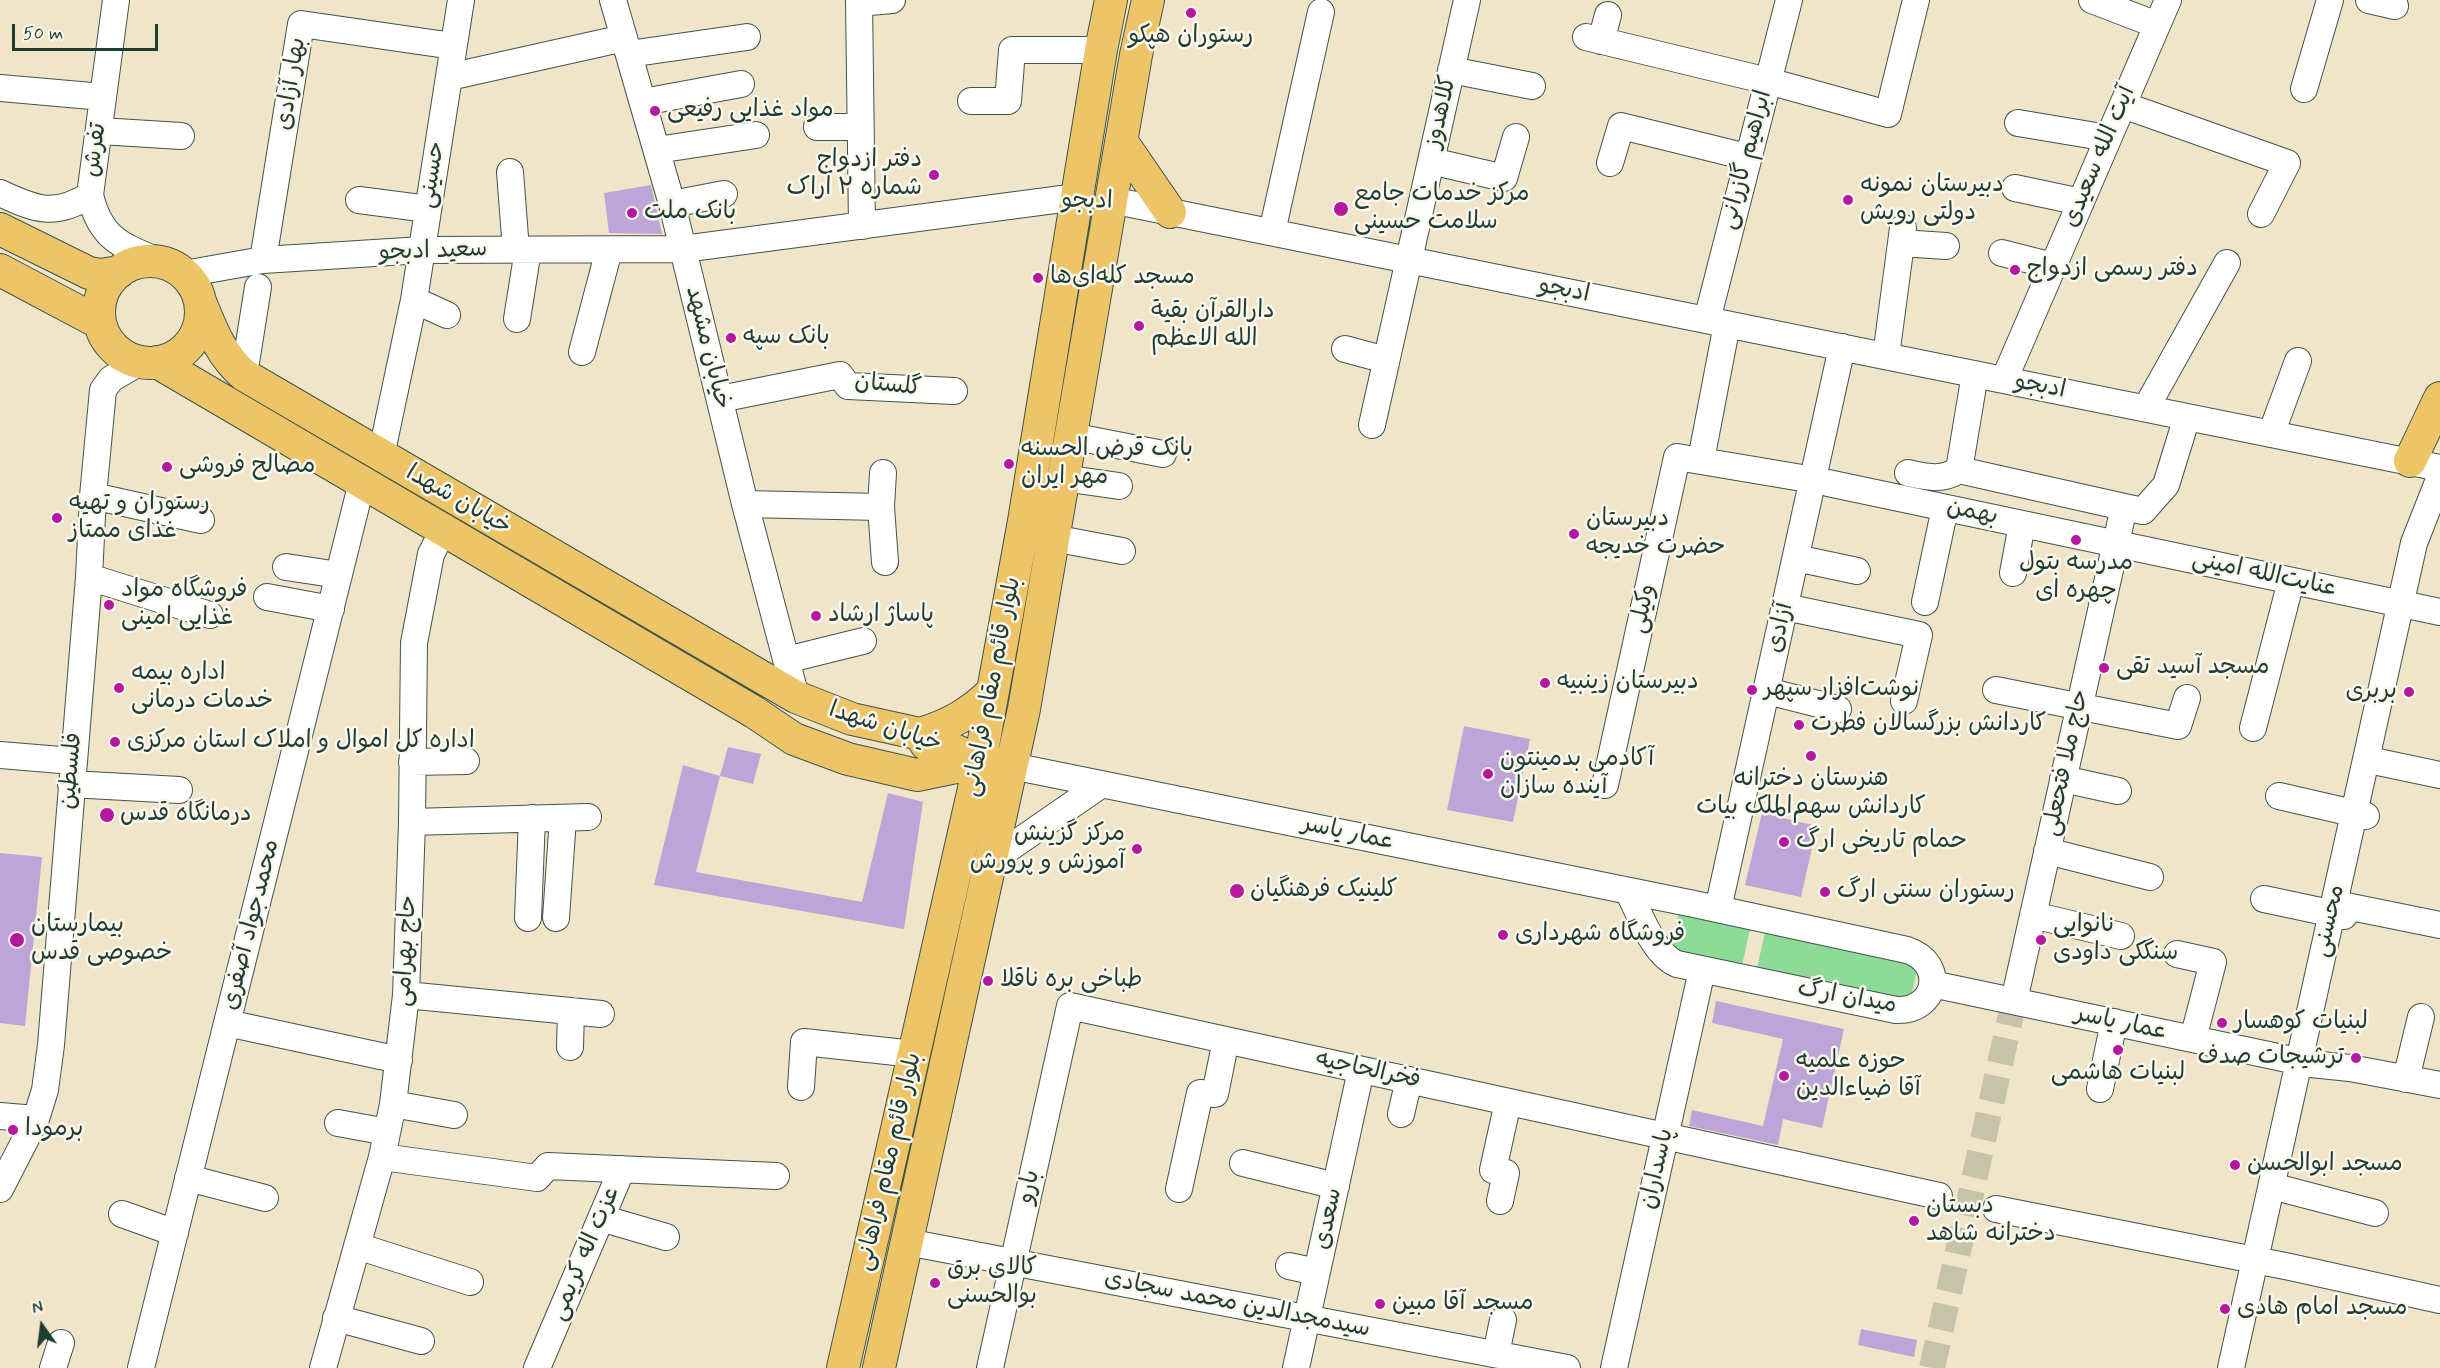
<!DOCTYPE html>
<html>
<head>
<meta charset="utf-8">
<style>
	body { margin:0 }
	#map { position:relative; width:2440px; height:1368px; overflow:hidden; background:#f0e5c8; font-family:Mynerve,sans-serif }
	canvas { display:block }
	.north { position:absolute; left:12px; top:1296px; width:60px; height:60px; -webkit-text-stroke:4px #fbf7ec; paint-order:stroke; rotate:346deg; font-size:16px; font-weight:700; line-height:24px; text-align:center; color:#1f3d34 }
	.north::after { content:''; display:block; margin:auto; width:21px; height:27px; background:#1f3d34; clip-path:polygon(50% 0,100% 100%,50% 72%,0 100%) }
	.scale { position:absolute; left:12px; top:24px; width:146px; height:27px; box-sizing:border-box; border:3px solid #1f3d34; border-top:0; padding-left:8px; font-size:18px; line-height:21px; white-space:nowrap; color:#1f3d34; -webkit-text-stroke:4px #fbf7ec; paint-order:stroke }
</style>
</head>
<body>
<div id="map">
<canvas width="2440" height="1368"></canvas>
<div class="north">N</div>
<div class="scale">50 m</div>
</div>
<script>
const c = document.querySelector('canvas').getContext('2d');
c.lineJoin = 'round';
function fillPath(path, color) {
  c.fillStyle = color;
  c.fill(path, 'evenodd');
}
function strokePath(path, color, width, dash) {
  c.strokeStyle = color;
  c.lineWidth = width;
  c.lineCap = dash ? 'butt' : 'round';
  c.setLineDash(dash || []);
  c.stroke(path);
}
function write(font, color, halo, rows, align = 'center') {
  c.font = font + ' Mynerve,"Playpen Sans Arabic",sans-serif';
  c.lineWidth = 5;
  c.setLineDash([]);
  c.textBaseline = 'middle';
  c.strokeStyle = halo;
  c.fillStyle = color;
  for (const [text, x, y, turn = 0] of rows) {
    c.save();
    c.translate(x, y);
    c.rotate((+turn || 0) * Math.PI / 180);
    c.textAlign = isNaN(turn) ? turn : align;
    if (halo) c.strokeText(text, 0, 0);
    c.fillText(text, 0, 0);
    c.restore();
  }
}
fillPath(new Path2D(`
	M1680,908L1751,925L1741,970L1669,953Z
	M1766,928L1919,961L1909,1006L1756,972Z`), '#8eda97');
fillPath(new Path2D(`
	M651,185L662,234L609,233L604,193Z
	M1464,726L1530,739L1513,822L1447,810Z
	M728,747L761,754L753,784L720,776Z
	M683,765L720,776L696,872L862,902L888,793L923,802L904,929L654,885Z
	M1762,813L1817,826L1801,897L1745,885Z
	M0,853L42,857L25,1026L0,1023Z
	M1716,1001L1844,1029L1822,1128L1783,1119L1778,1145L1689,1126L1692,1110L1763,1126L1783,1039L1712,1023Z
	M1861,1329L1917,1340L1914,1357L1858,1345Z`), '#bea5d7');
strokePath(new Path2D(`
	M1932,1368L2014,1001`), '#c6c3aa', 26, [26, 13]);
const minor = new Path2D(`
	M116,0L90,195C101,241 123,246 163,263
	M613,0L672,204L745,504L796,697
	M859,0L862,226
	M2092,0L2157,25
	M2369,0L2395,6
	M859,3L892,0
	M1586,37L1768,81L1888,114L1916,0
	M1601,41L1608,15
	M629,54L747,37
	M1451,70L1532,86
	M449,77L624,38
	M0,88L103,97
	M2304,89L2330,0
	M971,101H1008L1012,50H1101
	M643,102L741,84
	M2123,105L2287,163L2261,214
	M2018,123L2108,138
	M817,127H859
	M100,131L181,136
	M657,150L756,135
	M1431,161L1504,178L1516,137
	M1610,163L1621,126L1747,157
	M510,172L516,250
	M2015,188L2081,202
	M0,193C36,210 55,217 90,195
	M359,200L428,209
	M1111,200L2440,468
	M672,204L724,194
	M1272,232L1321,12
	M1901,243L1946,246
	M2002,253L2053,266
	M263,260L301,24L453,46
	M184,274L263,260L422,250L683,249L1077,197
	M414,300L447,315
	M517,319L528,250
	M1707,320L1789,0
	M1345,349L1386,360
	M582,352L609,250
	M1886,356L1903,228
	M244,375L258,287
	M2004,380L2168,0
	M720,399L840,375L848,386L954,391
	M2146,408L2227,263
	M1372,425L1467,0
	M2271,434L2298,361
	M1071,436L1163,454
	M381,456L414,300L461,0
	M1701,460L1727,324
	M1959,470L2124,507
	M1959,470L1975,374
	M1908,473C1927,477 1942,481 1959,470
	M1063,478L1119,486
	M1828,483L2440,612
	M93,496L201,520
	M745,504L881,507L885,562
	M881,507L883,473
	M1053,538L1122,551
	M1796,558L1857,571
	M286,567L339,575
	M2013,573L2022,524
	M89,577L210,615
	M267,597L331,609
	M1925,602L1945,508
	M1785,607L1919,635L1904,701
	M786,660L863,641
	M1996,690L2178,726L2187,698
	M1767,691L1838,709
	M2253,728L2291,581
	M0,755L73,761
	M412,762L466,761
	M2378,762L2440,775
	M1012,766L1694,904L1907,950C1947,963 1937,1012 1896,1010L1677,964C1653,954 1640,914 1628,891
	M2063,779L2118,791
	M71,784L179,790
	M1605,785L1677,457L1814,480
	M2279,796L2366,816
	M412,822L588,817
	M2047,851L2150,877
	M992,860L1102,784
	M2264,899L2344,916
	M2346,906L2440,925
	M1718,909L1842,347
	M2033,915L2121,936
	M528,918L532,818
	M556,918L563,818
	M2177,954L2213,962L2193,1039
	M1932,984L2311,1064L2350,1068L2440,1085
	M406,995L601,1014
	M2014,1001L2124,507L2143,511L2166,485L2187,417
	M227,1023L399,1060
	M570,1047L571,1011
	M2406,1079L2421,1017
	M801,1087L804,1042L914,1054
	M2100,1089L2114,1022
	M393,1104L454,1115
	M1401,1114L1409,1080
	M0,1116L36,1119
	M338,1123L387,1132
	M382,1157L537,1178L548,1166L776,1176
	M1243,1163L1336,1186
	M188,1178L265,1198
	M0,1189L36,1119L45,1090L51,1045L89,577L93,496L103,390L111,379L140,362
	M1179,1189L1200,1093L1215,1094L1226,1040
	M2283,1189L2375,1213
	M1500,1201L1506,1173L1493,1170L1508,1102
	M1996,1209L2290,1267L2440,1300
	M122,1214L175,1233
	M601,1218L666,1237
	M907,1242L1567,1368
	M357,1246L470,1282
	M1289,1266L1317,1272
	M336,1318L421,1341
	M1496,1354L1503,1320
	M53,1368L61,1343
	M141,1368L362,482
	M323,1368L382,1157L393,1104L406,995L412,822L414,643L431,554L444,529
	M537,1368L622,1169
	M990,1368L1070,1006L1939,1196
	M1296,1368L1361,1070
	M1614,1368L1702,970
	M2231,1368L2414,543L2440,477`);
const major = new Path2D(`
	M1122,142L1170,212
	M0,229L89,273L101,275L119,272
	M99 312a51 51 0 1 1 102 0a51 51 0 1 1-102 0Z
	M0,270L100,323
	M201,304C212,331 221,355 244,375L796,697L852,719L920,734L980,762L999,764
	M157,362L754,712L794,739L848,759L917,775L980,762
	M2410,461L2440,398
	M926,744L920,734C950,725 971,713 993,691
	M843,1368L980,762L1024,521L1101,50L1111,0
	M879,1368L1024,709L1136,55L1148,0`);
strokePath(minor, '#3e564a', 28);
strokePath(major, '#3e564a', 34);
strokePath(minor, '#fff', 26);
strokePath(major, '#eec469', 32);
for (const [x, y, r, color] of [
	[1191,13,6,"#b5179e"],
	[655,111,6,"#b5179e"],
	[934,175,6,"#b5179e"],
	[1848,200,6,"#b5179e"],
	[1341,209,8,"#b5179e"],
	[632,213,6,"#b5179e"],
	[2015,270,6,"#b5179e"],
	[1038,278,6,"#b5179e"],
	[1139,326,6,"#b5179e"],
	[731,338,6,"#b5179e"],
	[1009,464,6,"#b5179e"],
	[167,467,6,"#b5179e"],
	[57,518,6,"#b5179e"],
	[1574,534,6,"#b5179e"],
	[2076,540,6,"#b5179e"],
	[109,605,6,"#b5179e"],
	[816,616,6,"#b5179e"],
	[2104,668,6,"#b5179e"],
	[1545,683,6,"#b5179e"],
	[119,688,6,"#b5179e"],
	[1752,690,6,"#b5179e"],
	[2409,692,6,"#b5179e"],
	[1799,725,6,"#b5179e"],
	[115,742,6,"#b5179e"],
	[1811,756,6,"#b5179e"],
	[1488,774,6,"#b5179e"],
	[107,815,8,"#b5179e"],
	[1784,842,6,"#b5179e"],
	[1137,849,6,"#b5179e"],
	[1237,891,8,"#b5179e"],
	[1825,892,6,"#b5179e"],
	[1503,935,6,"#b5179e"],
	[17,940,8,"#b5179e"],
	[2041,940,6,"#b5179e"],
	[988,981,6,"#b5179e"],
	[2222,1023,6,"#b5179e"],
	[2118,1050,6,"#b5179e"],
	[2356,1058,6,"#b5179e"],
	[1784,1076,6,"#b5179e"],
	[13,1130,6,"#b5179e"],
	[2235,1165,6,"#b5179e"],
	[1914,1221,6,"#b5179e"],
	[935,1283,6,"#b5179e"],
	[1380,1304,6,"#b5179e"],
	[2225,1309,6,"#b5179e"]
]) {
  const dot = new Path2D();
  dot.arc(x, y, r, 0, 2 * Math.PI);
  c.fillStyle = color;
  c.fill(dot);
  strokePath(dot, '#fbf7ec', 2);
}
write('24px', '#1f3d34', '#fbf7ec', [
	["رستوران هپکو",1191,37,"center"],
	["مواد غذایی رفیعی",667,111],
	["دفتر ازدواج",922,161,"right"],
	["شماره ۲ اراک",922,189,"right"],
	["دبیرستان نمونه",1860,186],
	["دولتی رویش",1860,214],
	["مرکز خدمات جامع",1354,195],
	["سلامت حسینی",1354,223],
	["بانک ملت",644,213],
	["دفتر رسمی ازدواج",2027,270],
	["مسجد کله‌ای‌ها",1050,278],
	["دارالقرآن بقیة",1151,312],
	["الله الاعظم",1151,340],
	["بانک سپه",743,338],
	["بانک قرض الحسنه",1021,450],
	["مهر ایران",1021,478],
	["مصالح فروشی",179,467],
	["رستوران و تهیه",69,504],
	["غذای ممتاز",69,532],
	["دبیرستان",1586,520],
	["حضرت خدیجه",1586,548],
	["مدرسه بتول",2076,564,"center"],
	["چهره ای",2076,592,"center"],
	["فروشگاه مواد",121,591],
	["غذایی امینی",121,619],
	["پاساژ ارشاد",828,616],
	["مسجد آسید تقی",2116,668],
	["اداره بیمه",131,674],
	["خدمات درمانی",131,702],
	["دبیرستان زینبیه",1557,683],
	["نوشت‌افزار سپهر",1764,690],
	["بربری",2397,692,"right"],
	["کاردانش بزرگسالان فطرت",1811,725],
	["اداره کل اموال و املاک استان مرکزی",127,742],
	["آکادمی بدمینتون",1500,760],
	["آینده سازان",1500,788],
	["هنرستان دخترانه",1811,780,"center"],
	["کاردانش سهم‌الملک بیات",1811,808,"center"],
	["درمانگاه قدس",120,815],
	["مرکز گزینش",1125,835,"right"],
	["آموزش و پرورش",1125,863,"right"],
	["حمام تاریخی ارگ",1796,842],
	["کلینیک فرهنگیان",1250,891],
	["رستوران سنتی ارگ",1837,892],
	["بیمارستان",31,926],
	["خصوصی قدس",31,954],
	["نانوایی",2053,926],
	["سنگکی داودی",2053,954],
	["فروشگاه شهرداری",1515,935],
	["طباخی بره ناقلا",1000,981],
	["لبنیات کوهسار",2234,1023],
	["ترشیجات صدف",2344,1058,"right"],
	["حوزه علمیه",1796,1062],
	["آقا ضیاءالدین",1796,1090],
	["لبنیات هاشمی",2118,1074,"center"],
	["برمودا",25,1130],
	["مسجد ابوالحسن",2247,1165],
	["دبستان",1926,1207],
	["دخترانه شاهد",1926,1235],
	["کالای برق",947,1269],
	["بوالحسنی",947,1297],
	["مسجد آقا مبین",1392,1304],
	["مسجد امام هادی",2237,1309]
], 'left');
write('24px', '#1f3d34', '#fbf7ec', [
	["بهار آزادی",292,84,-81],
	["کلاهدوز",1442,112,-77],
	["تفرش",96,150,-82],
	["آیت الله سعیدی",2100,157,-67],
	["ابراهیم گازرانی",1747,160,-75],
	["حسینی",433,175,-81],
	["ادبجو",1087,202,1],
	["سعید ادبجو",433,252,-2],
	["ادبجو",1564,291,11],
	["خیابان مشهد",707,348,76],
	["گلستان",888,386,6],
	["ادبجو",2040,387,11],
	["خیابان شهدا",458,501,30],
	["بهمن",1972,513,12],
	["عنایت‌الله امینی",2264,575,12],
	["وکیلی",1644,609,-78],
	["آزادی",1781,628,-77],
	["بلوار قائم مقام فراهانی",993,687,-79],
	["خیابان شهدا",885,728,18],
	["حاج ملا فتحعلی",2067,763,-78],
	["فلسطین",72,771,-85],
	["عمار یاسر",1348,834,12],
	["محسنی",2330,921,-77],
	["محمدجواد آصفری",252,925,-76],
	["حاج بهرامی",407,951,-87],
	["میدان ارگ",1847,998,10],
	["عمار یاسر",2121,1024,12],
	["فخرالحاجیه",1368,1071,12],
	["بلوار قائم مقام فراهانی",890,1162,-77],
	["پاسداران",1658,1169,-77],
	["بارو",1030,1187,-78],
	["سعدی",1329,1219,-78],
	["عزت اله کریمی",586,1254,-67],
	["سیدمجدالدین محمد سجادی",1237,1305,11]
]);
</script>
</body>
</html>
